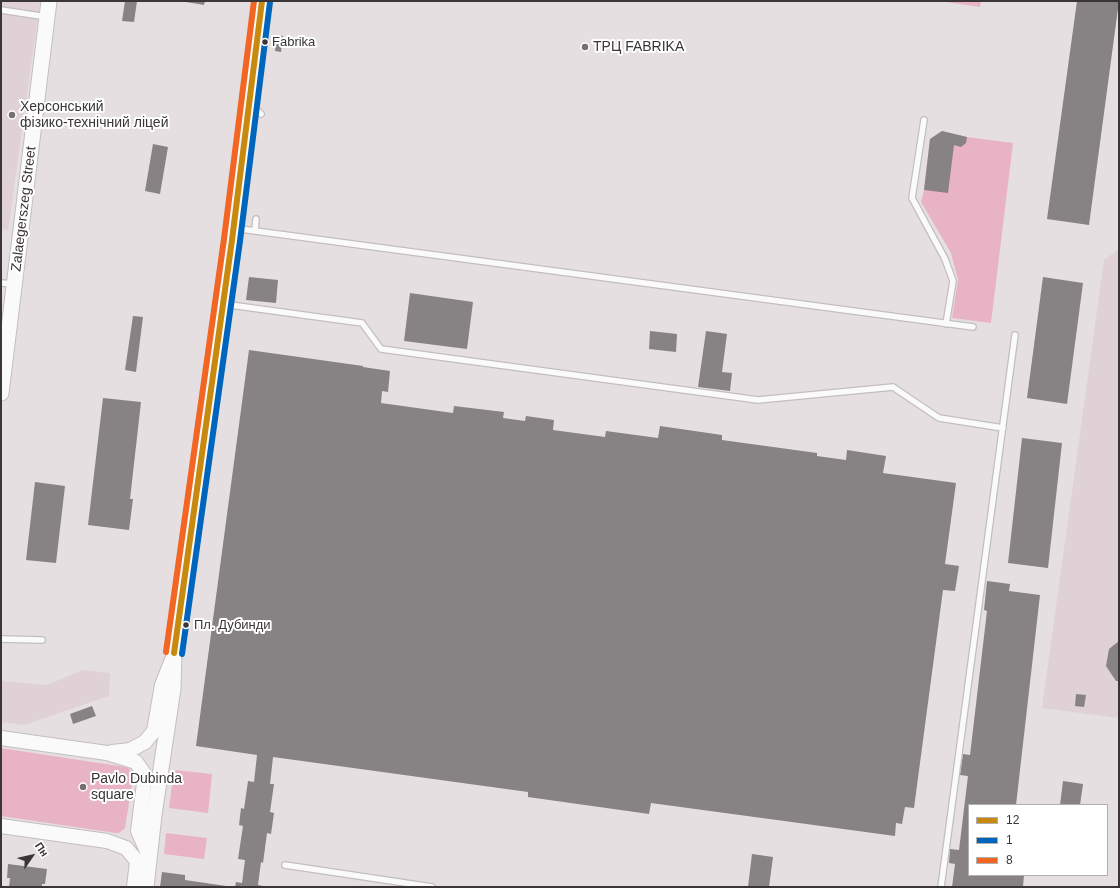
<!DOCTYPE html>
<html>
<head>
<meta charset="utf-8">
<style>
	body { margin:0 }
	#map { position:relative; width:1120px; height:888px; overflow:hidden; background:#e6dfe1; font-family:Helvetica,sans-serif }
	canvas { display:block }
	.frame { position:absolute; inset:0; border:2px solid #3a3537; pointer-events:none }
	.legend { position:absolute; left:968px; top:804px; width:140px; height:72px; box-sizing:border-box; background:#fff; border:1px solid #b0aeaf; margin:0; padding:5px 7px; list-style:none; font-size:12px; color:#3a3537 }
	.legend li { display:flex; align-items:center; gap:8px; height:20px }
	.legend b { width:20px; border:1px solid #b0aeaf }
	.north { position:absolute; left:12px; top:836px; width:40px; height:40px; -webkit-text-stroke:3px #fff; paint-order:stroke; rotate:56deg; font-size:11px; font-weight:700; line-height:16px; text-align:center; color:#3a3537 }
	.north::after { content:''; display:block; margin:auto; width:14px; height:18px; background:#3a3537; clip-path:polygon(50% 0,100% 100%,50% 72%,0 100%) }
</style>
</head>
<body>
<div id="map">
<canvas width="1120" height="888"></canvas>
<div class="frame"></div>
<ul class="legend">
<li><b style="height:5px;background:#c88a0e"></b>12</li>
<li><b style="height:5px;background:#0065bd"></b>1</li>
<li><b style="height:5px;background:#f26522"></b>8</li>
</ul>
<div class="north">Пн</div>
</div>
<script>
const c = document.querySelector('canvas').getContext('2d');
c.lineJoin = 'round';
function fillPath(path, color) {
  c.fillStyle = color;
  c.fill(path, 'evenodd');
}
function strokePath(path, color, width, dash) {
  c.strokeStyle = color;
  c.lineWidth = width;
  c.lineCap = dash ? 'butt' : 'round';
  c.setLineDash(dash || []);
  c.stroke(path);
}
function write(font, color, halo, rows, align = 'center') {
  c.font = font + ' Helvetica,sans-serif';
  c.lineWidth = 4;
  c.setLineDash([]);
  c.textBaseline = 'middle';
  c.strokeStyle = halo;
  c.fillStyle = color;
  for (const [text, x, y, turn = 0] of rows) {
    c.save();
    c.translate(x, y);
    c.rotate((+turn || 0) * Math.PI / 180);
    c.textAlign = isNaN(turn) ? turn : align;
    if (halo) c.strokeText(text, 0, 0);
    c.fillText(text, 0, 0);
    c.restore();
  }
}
fillPath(new Path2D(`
	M1,1H40L8,230L1,229Z
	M1119,249V718L1042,708L1104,260Z
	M83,670L110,673L109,696L24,725L1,722V681L47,685Z`), '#dfd1d5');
fillPath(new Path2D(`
	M939,1H981L980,7Z
	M942,131L967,137L1013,143L991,323L952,318L958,280L951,253L921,202L924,190L930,139Z
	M1,748L125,767C131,769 133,772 133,778L125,828L119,833H116L1,816Z
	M174,770L212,774L208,813L169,808Z
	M166,833L207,838L204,859L164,854Z`), '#e8b3c4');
fillPath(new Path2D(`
	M125,1H137L134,22L122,21Z
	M186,1H205L204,5L186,2Z
	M1077,1H1119L1089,225L1047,219Z
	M277,35L283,36L281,52L275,51Z
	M942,131L967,137L966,143L961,147L954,145L948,193L924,190L930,139Z
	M153,144L168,147L160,194L145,191Z
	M249,277L278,280L276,303L246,300Z
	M1043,277L1083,283L1067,404L1027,398Z
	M410,293L473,302L467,349L404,341Z
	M133,316L143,317L136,372L125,370Z
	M650,331L677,334L676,352L649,349Z
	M706,331L727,334L722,372L732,373L730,391L698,387Z
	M249,350L363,366V367L390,371L388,392L382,391L381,403L453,413L454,406L504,412L503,418L525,421L526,416L554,420L553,430L605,437L606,431L658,438L660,426L722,435V440L817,453V456L846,460L847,450L886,456L883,473L956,483L945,564L959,566L955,591L943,590L914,808L905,807L902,824L896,823L895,836L651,803L649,814L528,797V792L273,757L270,784H274L270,812L274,813L271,834L267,833L263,863L261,862L258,885L263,886L262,887H235L236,882L242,883L245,860L238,859L243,826L239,825L241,808L244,809L248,781L254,782L257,755L196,746Z
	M103,398L141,402L130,499H133L129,530L88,525Z
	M1022,438L1062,443L1048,568L1008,563Z
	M35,482L65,486L56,563L26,560Z
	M987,581L1010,584L1009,591L1040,595L1016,805H969V875H1024L1023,887H952L955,864L949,863L950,849L959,850L968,776L960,775L963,754L970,755L987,611L984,610Z
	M1119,641V681H1116L1106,666L1109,649Z
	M1076,694L1086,695L1084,707L1075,706Z
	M92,706L96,716L73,724L70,714Z
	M1063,781L1083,784L1080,805H1060Z
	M752,854L773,857L769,887H748Z
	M8,864L47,869L45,884H42V887H9L10,878H7Z
	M162,872L185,875V880L226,886V887H160Z`), '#878283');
const service = new Path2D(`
	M1,10L47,17
	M252,105L261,114
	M924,120L912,198L945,259L953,281L946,324
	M233,228L973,327
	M255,231L256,219
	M1,283L13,284
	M223,304L362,323L381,349L758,400L893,387L939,418L1003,428
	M1,639L42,640
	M285,865L432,887
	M941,887L1015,335`);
const tertiary = new Path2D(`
	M1,738L107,753L136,762L145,775L138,831L149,856
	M112,752L130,750L145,742L154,731L162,685L173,657
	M1,826L107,841L126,848L137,861L134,887`);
const secondary = new Path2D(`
	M1,393L49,1
	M146,887L154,815L173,689L174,653L232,240L262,1`);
strokePath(service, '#c3bebf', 8);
strokePath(tertiary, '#c3bebf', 16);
strokePath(secondary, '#c3bebf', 17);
strokePath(service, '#fbfafa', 5.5);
strokePath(tertiary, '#fbfafa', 14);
strokePath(secondary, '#fbfafa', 15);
strokePath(new Path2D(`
	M174,653L232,240L262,1`), '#c88a0e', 6);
strokePath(new Path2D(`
	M182,654L240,241L270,2`), '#0065bd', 6);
strokePath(new Path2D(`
	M166,652L224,239L254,1`), '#f26522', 6);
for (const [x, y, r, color] of [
	[265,42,3.5,"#3a3537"],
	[585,47,4,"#767072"],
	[12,115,4,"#767072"],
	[186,625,3.5,"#3a3537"],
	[83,787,4,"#767072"]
]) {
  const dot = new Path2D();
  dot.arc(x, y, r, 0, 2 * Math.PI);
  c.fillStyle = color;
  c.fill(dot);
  strokePath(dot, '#fff', 1.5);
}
write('13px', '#3a3537', '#fff', [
	["Fabrika",272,42],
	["Пл. Дубинди",194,625]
], 'left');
write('14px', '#3a3537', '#fff', [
	["ТРЦ FABRIKA",593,47],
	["Херсонський",20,107],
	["фізико-технічний ліцей",20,123],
	["Pavlo Dubinda",91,779],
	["square",91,795]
], 'left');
write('14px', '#3a3537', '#fff', [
	["Zalaegerszeg Street",24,209,-83]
]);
</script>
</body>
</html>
